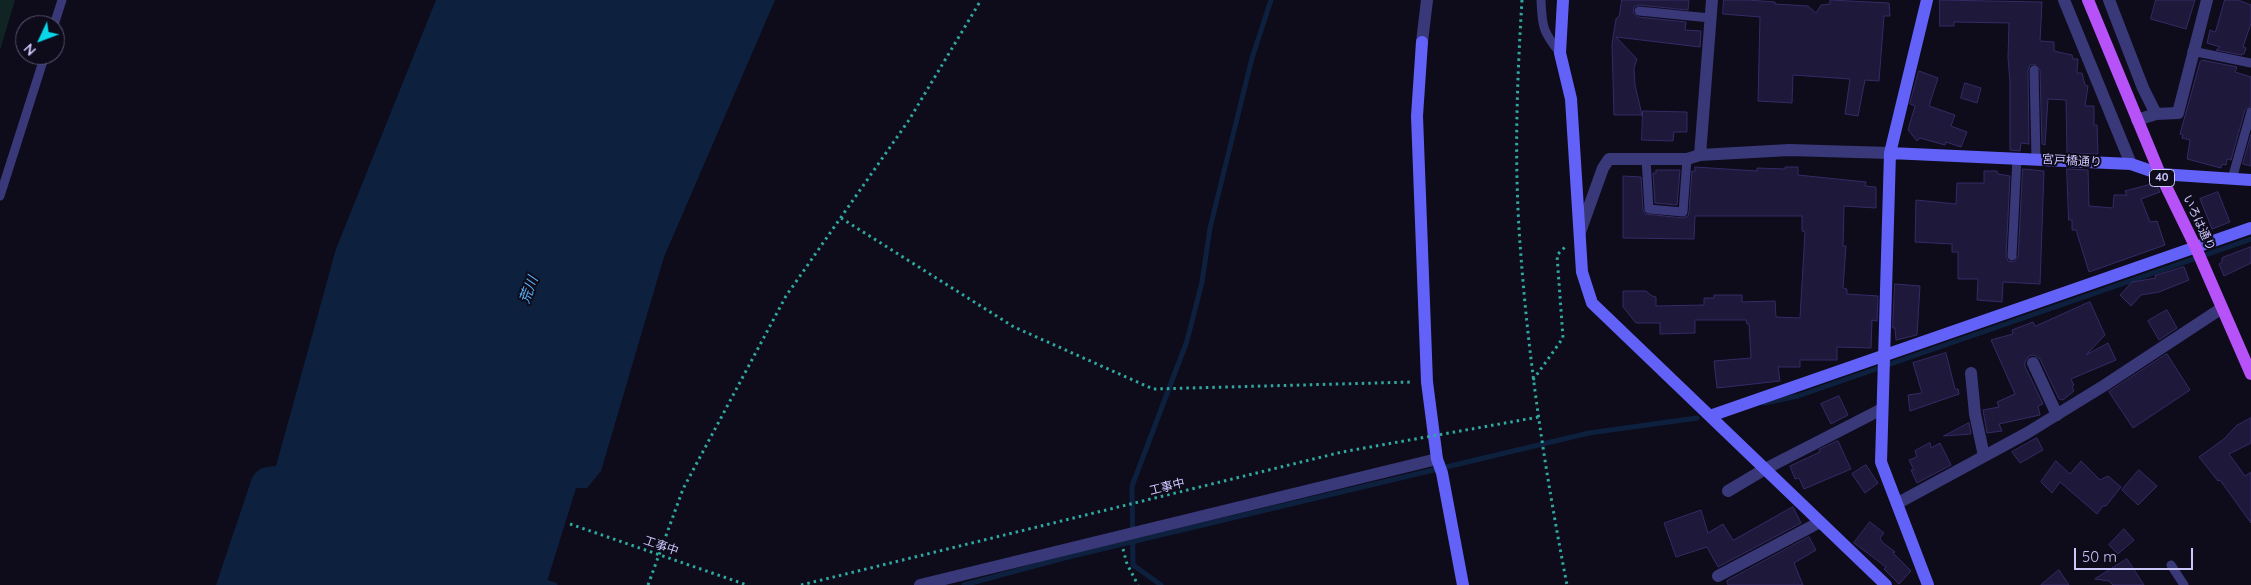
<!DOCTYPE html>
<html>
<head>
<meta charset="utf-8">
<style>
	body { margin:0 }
	#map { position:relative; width:2251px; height:585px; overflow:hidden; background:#0e0b1b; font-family:Quicksand,sans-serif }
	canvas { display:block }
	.north { position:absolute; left:15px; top:15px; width:50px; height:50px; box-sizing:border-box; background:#0e0b1b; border:1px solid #5a5675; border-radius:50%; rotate:227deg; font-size:14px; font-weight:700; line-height:20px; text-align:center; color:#ccc7fd }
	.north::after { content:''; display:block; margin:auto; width:18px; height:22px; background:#08d7e8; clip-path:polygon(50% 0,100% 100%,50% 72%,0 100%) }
	.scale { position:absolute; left:2074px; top:548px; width:119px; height:22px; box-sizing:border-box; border:2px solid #ccc7fd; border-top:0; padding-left:6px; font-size:15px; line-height:18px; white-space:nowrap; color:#ccc7fd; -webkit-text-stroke:4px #0e0b1b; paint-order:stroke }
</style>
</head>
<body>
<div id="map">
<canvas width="2251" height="585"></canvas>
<div class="north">N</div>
<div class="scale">50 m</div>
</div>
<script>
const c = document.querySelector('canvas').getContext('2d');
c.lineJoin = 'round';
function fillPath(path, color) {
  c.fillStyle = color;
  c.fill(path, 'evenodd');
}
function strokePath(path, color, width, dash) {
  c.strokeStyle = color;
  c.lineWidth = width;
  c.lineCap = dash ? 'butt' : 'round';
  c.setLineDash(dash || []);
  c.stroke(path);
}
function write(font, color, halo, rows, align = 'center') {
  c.font = font + ' Quicksand,"Noto Sans JP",sans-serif';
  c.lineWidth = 4;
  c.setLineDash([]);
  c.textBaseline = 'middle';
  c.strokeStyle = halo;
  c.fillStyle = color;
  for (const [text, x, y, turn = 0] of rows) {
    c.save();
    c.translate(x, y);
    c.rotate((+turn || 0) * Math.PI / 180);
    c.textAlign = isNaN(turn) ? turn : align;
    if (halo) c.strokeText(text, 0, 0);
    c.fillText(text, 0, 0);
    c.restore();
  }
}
fillPath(new Path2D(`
	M0,0H15L0,50Z`), '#0f2423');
fillPath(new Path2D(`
	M436,0H775L664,257L601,471L587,488H576L546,585H216L252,478C258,467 265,467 276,466L336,249Z`), '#0d213e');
strokePath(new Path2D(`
	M1764,403L1798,396L2251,239
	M541,581L555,585
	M964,585L1064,558L1589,433L1697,418
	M1161,585L1133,565L1132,486L1187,341L1202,282L1210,228L1252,58L1271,0`), '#0d213e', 5);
const building = new Path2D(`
	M1622,0H1689L1688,10L1639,5L1634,7L1633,13L1638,17L1686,22L1685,30L1701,31L1700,47L1616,37L1637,59L1634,68L1635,85L1642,115H1614L1612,44L1616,19L1619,16Z
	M1724,0H1748L1775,2V4L1808,6L1816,13L1821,5L1830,4V0L1889,3L1890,16H1884L1879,81L1865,80L1858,116L1845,114L1850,79L1793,75L1792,103L1758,101L1760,17L1723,14Z
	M1940,0L2042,2L2040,41L2054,42V51L2072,55L2073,59H2078L2077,73H2082L2085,85L2088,86L2085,106H2094V125H2097L2098,154L2067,153L2066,100L2048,99L2045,145L2042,144L2040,70L2034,64L2030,65L2028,70L2029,144L2021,143L2020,151L2010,150V82L2008,58L2009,23L1954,22V26H1940Z
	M2156,0H2195L2186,29L2151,19Z
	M2225,0H2238L2251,5V23L2243,47L2246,48L2244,54L2241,55L2216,50L2220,47L2207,43L2210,30L2215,32Z
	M2202,60L2237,67L2235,72L2251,77V106L2245,110L2231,160L2227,159L2226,165L2222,164L2221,168L2187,159L2190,140L2182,138L2183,135L2180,134L2200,62Z
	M1919,71L1938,78L1929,106L1955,115L1951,126L1967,132L1961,147L1946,142L1945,145L1920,138L1917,141L1908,130L1915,106L1910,104Z
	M1965,83L1981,88L1977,103L1961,98Z
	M1643,111L1687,112V132H1674L1673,141L1642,140Z
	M2251,135V166L2243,164Z
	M1695,167L1757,171V168L1785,169V167H1798V175L1866,182L1865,186L1876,187V208L1844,206L1843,246H1846L1843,288L1847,289V294L1878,296L1877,321L1872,320L1871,348L1837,347V360H1800V367H1778L1780,381L1717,388L1714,361L1751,358L1749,324H1747L1746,320H1695V333L1660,334V323H1636L1623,307V291H1646L1652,296L1656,297V306L1704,305V298H1714V295H1742V302L1775,301L1776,317L1800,318L1805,232L1802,231V216H1695L1694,239L1623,238V176L1641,177L1643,209L1645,214L1683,218L1688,216L1689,212L1692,171H1695Z
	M2023,169L2044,171L2040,284L2003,282L2002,302L1977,300L1978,279H1958V252H1952V244L1915,242L1916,200L1956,204L1957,183H1984V171H1997L1998,174L2010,176L2006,256L2008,261L2014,262L2018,256Z
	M2067,169L2088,170L2089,206L2113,208L2114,195H2127L2125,191L2155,183L2160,192L2141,199L2150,222L2157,221L2165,245L2089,272L2076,230H2072V220H2069Z
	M1656,170H1680L1677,205L1655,203L1653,173H1656Z
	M2218,192L2230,222L2212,229L2200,199Z
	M2251,247V263L2224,276L2219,264L2222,262V258Z
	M2184,267L2189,280L2159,292L2141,295L2131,306L2120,295L2132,282L2156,278L2155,276Z
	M1895,284L1920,286L1917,335L1896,340L1895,328H1893Z
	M2090,302L2105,335L2086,355L2108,343L2116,360L2071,379L2074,385L2072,387L2074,391L2063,400L2059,399L2040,359L2034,355L2029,356L2025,362V366L2043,404L2038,406L2040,415L1999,424L2002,431L1987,433L1983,410L1999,407L1997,402L2015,394L1991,340L2013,334L2012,330L2033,322L2035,326Z
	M2167,310L2177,328L2159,340L2148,321Z
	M1946,353L1955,389H1958L1959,394L1910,411L1908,395L1922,393L1913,363Z
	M2167,354L2190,390L2133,428L2109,392Z
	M1839,396L1848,415L1831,424L1821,404Z
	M2251,418V443L2229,454L2245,476L2251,472V523L2220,480L2218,481L2199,457L2224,439L2236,426Z
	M1969,423L1971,434L1944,436Z
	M2037,438L2043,450L2020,463L2012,452Z
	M1838,441L1851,469L1804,489L1799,478L1795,479L1790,466L1820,452L1819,450Z
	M1930,443L1931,448L1940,443L1951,465L1917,483L1911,470H1914L1909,460L1917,457L1915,451Z
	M2056,461L2070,474L2081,461L2100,480L2108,476L2121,487L2106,506H2103L2097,514L2060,482L2052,493L2041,482Z
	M1866,465L1878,483L1865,493L1852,474Z
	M2139,470L2157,486L2138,505L2122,490Z
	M1793,507L1801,523L1718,567L1707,547L1676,557L1664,523L1701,510L1708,533L1723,524L1733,540Z
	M1870,522L1884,533L1880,538L1882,542L1895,552L1893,553L1911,571L1899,584L1884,569L1886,567L1854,543Z
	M2124,529L2134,540L2118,554L2109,545Z
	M1809,537L1816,550L1794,563L1803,585H1728L1727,581Z
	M2127,559L2144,585H2113L2109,581L2095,579Z
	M2059,570L2069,585H2041Z`);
fillPath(building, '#1e183b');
strokePath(building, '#352b66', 1);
strokePath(new Path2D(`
	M1522,0C1517,80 1514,162 1520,243C1528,358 1545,472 1567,585
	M841,218L1014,327L1153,389L1413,382
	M1533,380L1563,338L1557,255L1567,245
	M1123,549L1127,564L1138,585
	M648,585L683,489L786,296L909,120L981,0`), '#30a89e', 3, [2.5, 4]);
strokePath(new Path2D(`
	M1541,0C1542,27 1543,32 1560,53
	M1639,11L1710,18
	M54,25L62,0
	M2192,51L2251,63
	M2034,70L2036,159
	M1646,159L1649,209L1683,212L1687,159
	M2232,179L2251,112
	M0,196L45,55
	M2012,256L2017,158
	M2171,565L2184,585`), '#393878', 9);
strokePath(new Path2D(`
	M2064,0L2131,164
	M2109,0L2143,88L2156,114L2137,120
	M1422,42L1427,0
	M2156,114L2178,113L2207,0
	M1700,155L1712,0
	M1580,232L1603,168L1609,159H1687L1700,155L1789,150L1890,153
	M2033,363L2057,415
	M1971,373L1975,414L1984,456
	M1728,491L1765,469L1882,409
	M1898,503L2027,433L2105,385L2222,308
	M1718,576L1820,522
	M920,585L1437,459`), '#393878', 12);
strokePath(new Path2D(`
	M1563,0L1560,53L1571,99L1582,272L1592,303L1886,585
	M1927,0L1890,153L1881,462L1928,585
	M1422,42L1417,116L1427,382L1437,459L1442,473L1463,585
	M1890,153L2131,164L2160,174L2251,180
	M1710,416L2251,228`), '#6262f9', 12);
strokePath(new Path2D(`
	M2088,0L2160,174L2196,248L2251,374`), '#b752f9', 12);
strokePath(new Path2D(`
	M570,524L747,585
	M801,585L1342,452L1539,417`), '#30a89e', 3, [2.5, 4]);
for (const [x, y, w] of [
	[2162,178,25]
]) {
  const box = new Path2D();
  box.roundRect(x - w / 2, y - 8.5, w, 17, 4);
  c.fillStyle = '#0e0b1b';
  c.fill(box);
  strokePath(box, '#ccc7fd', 1);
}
write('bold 11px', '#ccc7fd', null, [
	["40",2162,178]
]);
write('12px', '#ccc7fd', '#0e0b1b', [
	["宮戸橋通り",2072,161,3],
	["いろは通り",2199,223,65],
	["工事中",1167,487,-14],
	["工事中",661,546,19]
]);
write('italic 14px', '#59b3f9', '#0e0b1b', [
	["荒川",529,290,-70]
]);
</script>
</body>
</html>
